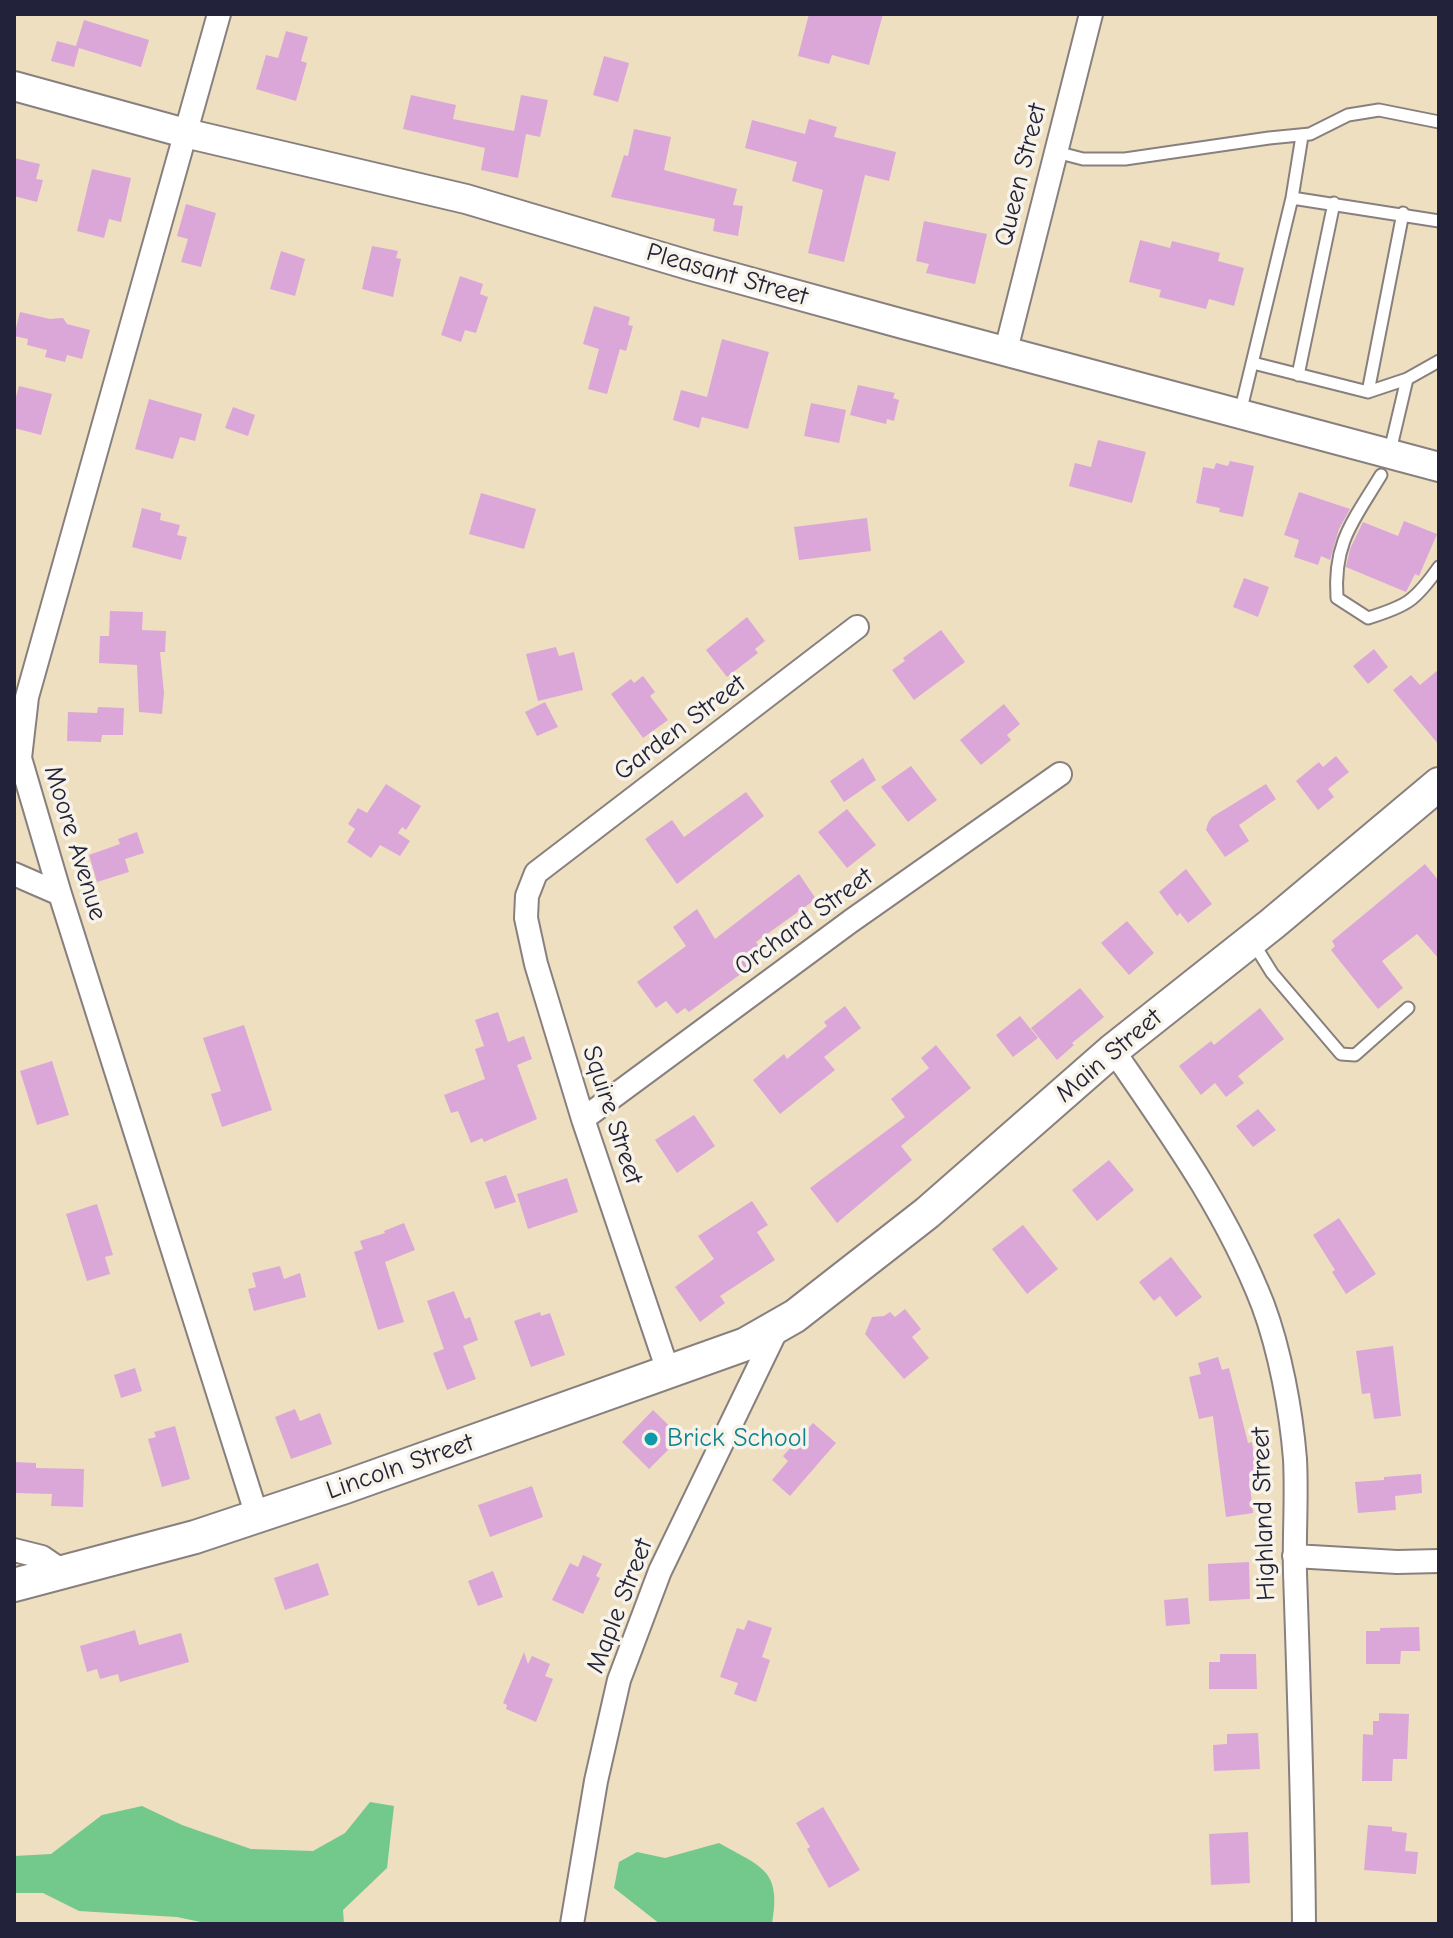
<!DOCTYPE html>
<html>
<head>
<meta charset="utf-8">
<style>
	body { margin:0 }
	#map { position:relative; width:1453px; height:1938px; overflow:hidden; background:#eedfc0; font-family:"Comic Neue",sans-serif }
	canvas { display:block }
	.frame { position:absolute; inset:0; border:16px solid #22223b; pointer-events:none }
</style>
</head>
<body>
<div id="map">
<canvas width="1453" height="1938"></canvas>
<div class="frame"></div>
</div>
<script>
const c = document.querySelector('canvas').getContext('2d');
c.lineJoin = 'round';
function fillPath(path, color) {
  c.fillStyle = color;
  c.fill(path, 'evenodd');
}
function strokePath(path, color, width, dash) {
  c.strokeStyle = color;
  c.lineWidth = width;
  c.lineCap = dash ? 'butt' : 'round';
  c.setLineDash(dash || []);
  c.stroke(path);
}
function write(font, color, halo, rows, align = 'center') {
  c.font = font + ' "Comic Neue",sans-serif';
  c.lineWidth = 7;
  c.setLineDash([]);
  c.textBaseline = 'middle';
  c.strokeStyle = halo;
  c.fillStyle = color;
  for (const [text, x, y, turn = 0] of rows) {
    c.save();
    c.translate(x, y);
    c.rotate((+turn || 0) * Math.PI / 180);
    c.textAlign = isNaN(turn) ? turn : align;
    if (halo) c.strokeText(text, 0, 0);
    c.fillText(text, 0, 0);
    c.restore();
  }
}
fillPath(new Path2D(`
	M370,1802L394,1806L387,1868L343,1910L344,1924H210L177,1917L79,1911L43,1893H14V1856L51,1854L102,1815L142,1806L182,1825L251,1849L313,1851L345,1833Z
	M719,1843C761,1867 782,1869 772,1924H660L614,1888L619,1862L637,1852L665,1858Z`), '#73c88c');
fillPath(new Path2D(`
	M809,14H883L869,65L832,55L829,64L798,56Z
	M84,20L149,40L141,67L79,48L74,67L51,61L57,41L76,46Z
	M286,31L308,37L301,61L307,63L296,101L256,89L266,55L278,58Z
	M604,56L629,63L618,102L593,95Z
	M411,95L456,105L453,119L514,131L521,95L548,100L540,137L526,134L518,178L481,170L485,148L403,129Z
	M809,119L837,127L834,137L896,152L889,181L865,175L844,262L808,253L823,190L792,181L797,162L745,148L752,120L805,134Z
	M634,129L671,137L664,170L737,189L733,205L743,206L738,236L713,231L715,219L611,197L624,155L628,156Z
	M14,158L40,164L36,179L43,180L37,202L14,196Z
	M92,169L131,178L121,222L109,219L104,238L77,231Z
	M186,204L216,213L201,267L181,262L188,239L177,236Z
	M924,221L987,234L975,284L926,273L929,264L916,261Z
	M1140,240L1170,248L1172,241L1220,253L1218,261L1244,268L1234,306L1209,299L1206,309L1159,297L1161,290L1129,282Z
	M372,246L398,251L396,258L401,259L393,297L362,289Z
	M281,251L305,259L295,296L270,289Z
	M460,276L483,284L480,294L488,297L476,333L465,330L461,342L441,335Z
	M594,306L630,317L628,325L633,326L626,351L620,349L607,394L588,389L599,349L583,344Z
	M20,312L50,319L63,318L67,324L90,330L82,359L67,355L65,362L45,357L47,350L27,345L28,339L14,336Z
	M722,339L769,352L748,429L702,417L699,428L673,420L681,390L707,397Z
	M858,385L895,393L893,398L899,400L894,421L887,419L886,424L850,415Z
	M19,386L52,394L41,435L14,428V404Z
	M149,399L202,414L195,441L180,437L173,459L135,449Z
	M811,403L846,410L839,443L804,436Z
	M233,407L255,415L248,436L225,428Z
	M1098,440L1146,452L1132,503L1069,486L1075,463L1091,467Z
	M1230,461L1254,466L1243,517L1219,512L1220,508L1196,503L1203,467L1214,469L1216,463L1228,466Z
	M1299,492L1350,509L1339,529L1330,560L1321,556L1318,565L1294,557L1299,540L1284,535Z
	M481,493L536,509L524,549L469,534Z
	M142,508L161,513L160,520L180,525L177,535L187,537L181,560L132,547Z
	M867,518L871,551L799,560L794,527Z
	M1404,521L1437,534L1419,576L1415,574L1406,592L1346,567L1350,549L1363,522L1398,536Z
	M1244,578L1269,587L1258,617L1233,607Z
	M110,611L143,612L142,630L166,631L165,652H160L164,693L162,714L139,712L137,665L99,663L100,636H109Z
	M747,617L765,641L755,649L758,653L727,677L706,650Z
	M941,630L965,662L914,700L892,670L905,661L903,658Z
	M556,647L559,656L574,652L583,690L538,701L526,654Z
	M1374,649L1388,667L1368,684L1353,666Z
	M1439,669V745L1393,690L1411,675L1420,685Z
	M643,676L655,692L650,696L668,720L643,738L611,694L631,679L634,683Z
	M545,702L558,727L537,736L525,712Z
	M1004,704L1020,724L1007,735L1011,740L981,765L960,740Z
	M98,707L124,708L123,735H102L101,742L67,741L68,712L97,713Z
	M1336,756L1349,772L1328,789L1334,797L1318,810L1296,781L1319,762L1323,767Z
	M863,758L876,780L844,802L830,781Z
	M911,766L937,800L908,822L881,787Z
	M386,784L421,806L406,830L402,827L398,833L410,841L400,856L380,845L371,858L347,842L355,829L348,824L358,808L367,813Z
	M1266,784L1276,799L1239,825L1249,841L1225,857L1206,830L1208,823L1212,817Z
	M746,792L764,816L677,884L645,839L672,820L684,837Z
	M847,809L876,845L847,868L818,832Z
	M137,832L144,853L125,859L129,872L97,882L89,855L120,844L118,839Z
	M1425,864L1439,881V959L1417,934L1382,961L1403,988L1378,1009L1331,950L1335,946L1332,941Z
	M1186,869L1212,904L1188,923L1180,913L1177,916L1159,892Z
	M799,874L816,899L756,942L760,948L756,952L761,959L689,1012L685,1008L677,1014L666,1001L656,1008L637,982L686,946L673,927L697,909L715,939Z
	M1127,921L1154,953L1129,975L1101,943Z
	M1080,988L1104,1017L1072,1043L1074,1045L1057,1060L1031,1028Z
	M845,1006L861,1028L824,1057L835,1070L780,1114L753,1080L784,1054L787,1059L827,1026L824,1022Z
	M1260,1008L1284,1039L1238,1076L1244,1083L1226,1097L1215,1083L1201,1095L1179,1066L1211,1041L1214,1045Z
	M498,1012L508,1042L524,1036L532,1059L517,1065L537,1119L484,1142L482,1138L471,1143L458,1111L451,1113L444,1095L485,1079L475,1049L484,1046L475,1020Z
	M1020,1016L1038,1038L1013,1057L996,1035Z
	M244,1025L272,1110L222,1127L211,1094L221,1091L203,1038Z
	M936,1045L971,1088L901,1146L912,1160L837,1223L810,1188L905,1117L891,1099L929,1068L921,1058Z
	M52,1061L69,1115L37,1125L20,1071Z
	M1258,1109L1276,1130L1253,1147L1236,1126Z
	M694,1115L715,1146L677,1173L655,1140Z
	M1109,1160L1134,1190L1097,1221L1072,1190Z
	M506,1175L516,1202L495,1209L485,1182Z
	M567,1178L578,1212L528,1229L517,1194Z
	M752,1201L768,1225L757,1232L775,1260L720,1296L725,1303L700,1322L675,1287L714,1259L698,1236Z
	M97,1204L113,1255L105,1257L110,1274L87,1281L66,1214Z
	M1339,1218L1376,1274L1346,1294L1332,1272L1335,1270L1313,1235Z
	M404,1223L415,1250L385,1262L404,1322L378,1330L354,1252L363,1249L360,1241L385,1233L384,1231Z
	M1023,1225L1058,1269L1027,1294L992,1249Z
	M1171,1257L1202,1297L1176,1317L1160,1296L1154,1301L1139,1282Z
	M280,1266L284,1279L300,1273L306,1297L254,1311L248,1289L256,1287L252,1273Z
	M454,1291L465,1319L470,1317L478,1340L463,1346L476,1379L447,1390L433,1353L444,1349L427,1301Z
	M905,1309L921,1329L912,1337L929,1358L904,1379L865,1334L872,1317L884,1316L890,1312L895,1317Z
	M540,1312L541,1316L550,1313L565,1355L531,1367L514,1321Z
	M1393,1346L1401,1416L1374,1419L1370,1393L1362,1394L1356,1351Z
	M1218,1357L1222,1370L1229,1368L1248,1443L1252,1442L1257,1475L1249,1476L1253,1513L1226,1517L1213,1416L1199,1419L1189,1377L1201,1374L1198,1363Z
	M135,1368L142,1391L121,1398L114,1375Z
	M295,1409L300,1421L320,1413L332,1444L291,1459L275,1417Z
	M653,1410L681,1437L649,1469L622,1442Z
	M813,1423L836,1443L790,1496L772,1480L788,1461L783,1456Z
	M175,1426L190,1479L162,1487L148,1439L156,1437L154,1432Z
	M14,1462L36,1463V1468L84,1469L83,1507L51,1506L52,1494L14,1493Z
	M1421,1474L1422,1493L1395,1496L1396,1510L1358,1513L1355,1482L1384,1480V1477Z
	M532,1486L543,1517L490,1537L478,1505Z
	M583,1555L602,1564L596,1576L600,1578L583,1614L552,1600L570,1563L578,1567Z
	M1249,1562L1250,1599L1209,1601L1208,1564Z
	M318,1563L329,1595L285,1610L274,1578Z
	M493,1571L503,1597L478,1606L468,1581Z
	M1188,1598L1190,1624L1166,1626L1164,1600Z
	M748,1620L772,1628L762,1657L770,1660L756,1702L734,1694L738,1683L720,1677L737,1628L744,1630Z
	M1419,1627L1420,1651H1401L1400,1664H1366V1631H1380V1628Z
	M135,1630L139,1645L181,1633L189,1662L120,1682L118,1674L100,1679L97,1669L87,1672L80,1646Z
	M524,1652L528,1664L532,1656L550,1664L545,1676L553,1679L536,1722L506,1709L507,1705L503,1703Z
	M1220,1654H1256L1257,1689H1209V1662H1220Z
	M1379,1713L1409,1714L1407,1759H1393L1392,1781H1362L1363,1734L1373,1735V1721H1379Z
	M1258,1733L1260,1769L1214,1771L1213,1745L1227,1744V1734Z
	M823,1807L860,1870L829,1888L807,1849L810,1847L796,1823Z
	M1368,1825L1392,1827V1831L1407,1833L1405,1851L1418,1852L1416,1874L1364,1870Z
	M1248,1832L1250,1883L1211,1885L1209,1834Z`), '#dba7d9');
const service = new Path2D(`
	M1056,152L1083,159H1125L1269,138L1310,134L1348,115L1379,110L1439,122
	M1292,198L1439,221
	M1253,363L1368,392L1407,379
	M1298,375L1334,203
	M1368,392L1403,213
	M1240,413L1292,198L1302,136
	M1390,451L1407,379L1439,361
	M1381,475C1354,520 1333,542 1337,598L1368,618C1407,606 1415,601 1439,567
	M1254,944L1272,973L1341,1054L1355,1055L1408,1008`);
const minor = new Path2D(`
	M219,14L27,697L20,758L60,894L257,1516
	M1006,350L1091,14
	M14,874L60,894
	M1113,1050C1170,1133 1226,1210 1263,1305C1280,1351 1291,1410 1295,1459C1297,1497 1294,1535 1295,1573C1299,1690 1303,1807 1304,1924
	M583,1119L851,921L1060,774
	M668,1371L583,1119L536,964L526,918L527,896L536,873L857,627
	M14,1550L42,1557L64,1572
	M1294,1556L1397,1562L1439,1561
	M572,1924L596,1781L619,1680L660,1571L778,1327`);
const tertiary = new Path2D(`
	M14,86L185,133L466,199L692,266L903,324L1439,467`);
const secondary = new Path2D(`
	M14,1585L195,1537L345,1487L746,1344L795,1316L927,1213L1113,1050L1272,924L1439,784`);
strokePath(service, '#88807e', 15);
strokePath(minor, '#88807e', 26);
strokePath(tertiary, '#88807e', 32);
strokePath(secondary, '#88807e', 36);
strokePath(service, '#fff', 11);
strokePath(minor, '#fff', 22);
strokePath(tertiary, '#fff', 28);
strokePath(secondary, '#fff', 32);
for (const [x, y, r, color] of [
	[651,1439,8,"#0f9aa8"]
]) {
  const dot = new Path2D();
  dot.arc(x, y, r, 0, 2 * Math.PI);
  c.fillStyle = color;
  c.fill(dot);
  strokePath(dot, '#f7f3e8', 3);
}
write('26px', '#22223b', '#f7f3e8', [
	["Queen Street",1021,175,-76],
	["Pleasant Street",727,275,16],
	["Garden Street",680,728,-37],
	["Moore Avenue",75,843,73],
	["Orchard Street",804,922,-36],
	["Main Street",1109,1056,-40],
	["Squire Street",612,1115,72],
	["Lincoln Street",400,1467,-19],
	["Highland Street",1264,1514,-92],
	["Maple Street",620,1606,-69]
]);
write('26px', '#0d838f', '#f7f3e8', [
	["Brick School",667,1439]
], 'left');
</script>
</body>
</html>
